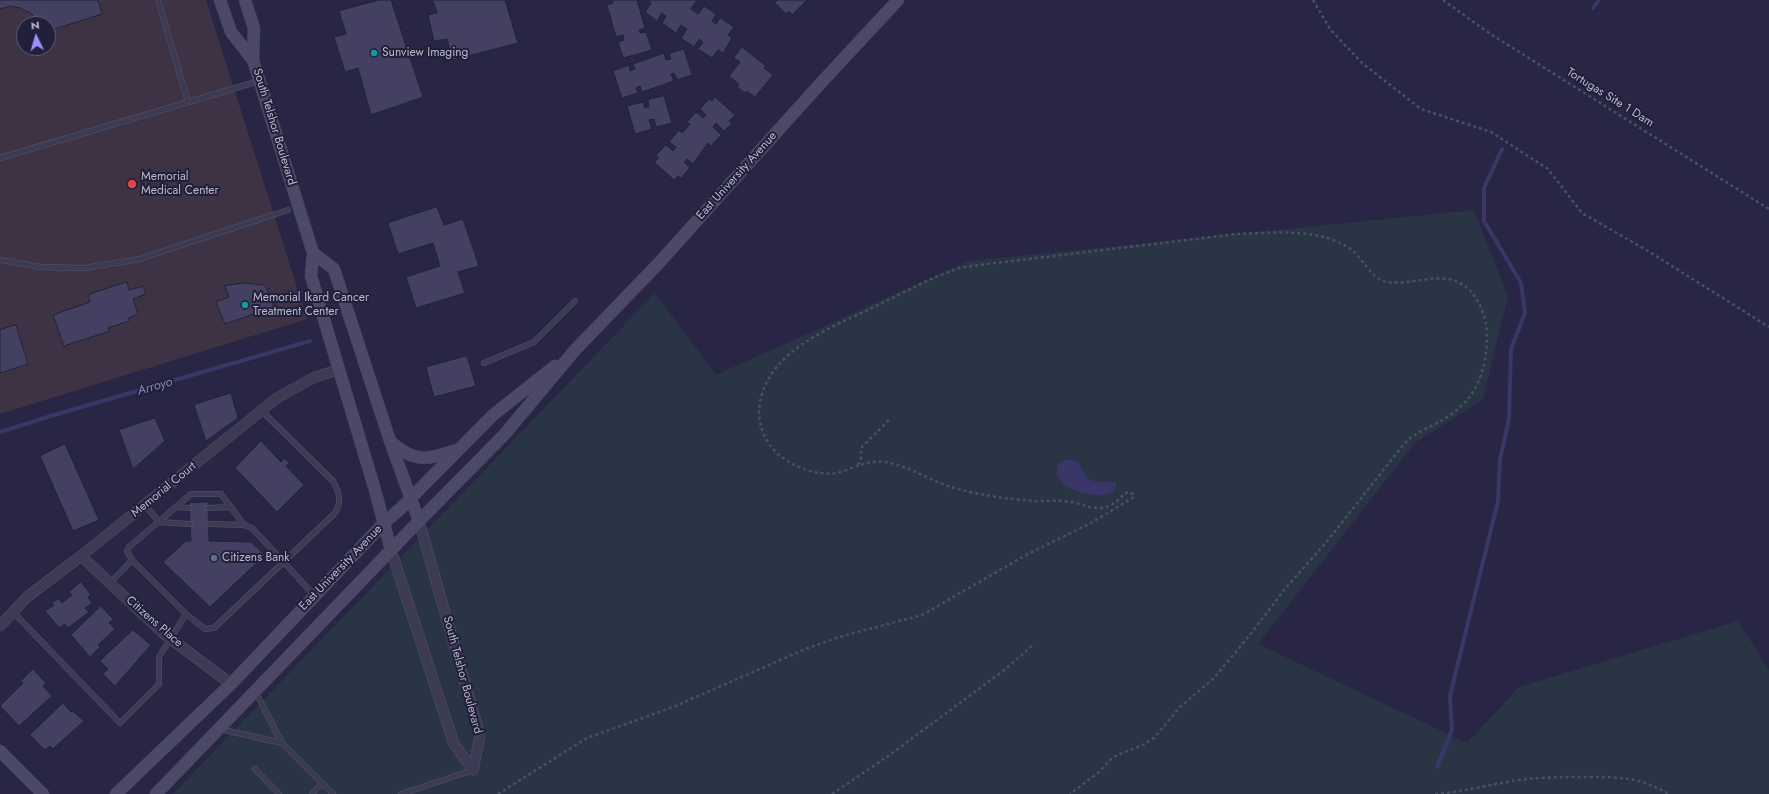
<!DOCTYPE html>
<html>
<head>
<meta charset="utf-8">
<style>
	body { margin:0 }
	#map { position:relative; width:1769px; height:794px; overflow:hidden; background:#282644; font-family:Jost,sans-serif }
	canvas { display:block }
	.north { position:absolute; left:16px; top:16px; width:40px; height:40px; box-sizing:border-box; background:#211f39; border:1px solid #5e5c74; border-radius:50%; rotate:355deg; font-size:11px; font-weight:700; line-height:16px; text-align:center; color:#bab8cd }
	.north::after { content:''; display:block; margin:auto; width:14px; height:18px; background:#9a90fb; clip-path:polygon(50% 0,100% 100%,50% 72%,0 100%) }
</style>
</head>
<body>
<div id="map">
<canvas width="1769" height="794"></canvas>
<div class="north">N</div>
</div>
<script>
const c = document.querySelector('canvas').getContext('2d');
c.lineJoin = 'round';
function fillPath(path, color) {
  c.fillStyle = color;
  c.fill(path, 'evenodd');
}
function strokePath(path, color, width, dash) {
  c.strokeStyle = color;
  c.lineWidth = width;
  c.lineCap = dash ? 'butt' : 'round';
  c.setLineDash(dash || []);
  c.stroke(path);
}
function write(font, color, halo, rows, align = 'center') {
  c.font = font + ' Jost,sans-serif';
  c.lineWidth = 4;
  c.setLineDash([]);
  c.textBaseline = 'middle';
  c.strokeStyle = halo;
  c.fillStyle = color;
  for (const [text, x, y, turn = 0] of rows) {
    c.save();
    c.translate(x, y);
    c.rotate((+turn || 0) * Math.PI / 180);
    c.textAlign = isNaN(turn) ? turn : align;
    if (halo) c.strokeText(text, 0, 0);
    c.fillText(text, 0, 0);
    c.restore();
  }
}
fillPath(new Path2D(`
	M0,0H206L307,319L0,414ZM24,24H48V48H24Z`), '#3e3344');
fillPath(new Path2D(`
	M1474,210L1508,297L1483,399L1415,443L1258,644L1467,743L1519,687L1738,621L1769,670V794H173L655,293L716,375L968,261Z`), '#293445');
fillPath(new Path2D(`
	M1068,459L1077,461L1088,479L1098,482H1115C1126,503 1060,498 1057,472C1056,463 1061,461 1068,459Z`), '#3a3667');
strokePath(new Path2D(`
	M1593,8L1599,0
	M0,432L54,415L310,341
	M1437,767L1452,730L1450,696L1498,501L1500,459L1509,419L1511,349L1525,313L1521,283L1484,221V188L1502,149`), '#3a3667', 4);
const building = new Path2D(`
	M0,0H98L102,14L48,31V24H35L32,14L20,8L10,6L0,9Z
	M379,0H391L423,97L371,115L358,68L345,72L334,37L346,34L339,11Z
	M433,0H505L518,43L453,60L447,39L434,41L428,15L437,13Z
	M612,0H637L645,28L639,30L640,33L646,32L652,50L623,58L618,42L624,40L623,35L616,37L607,5L613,3Z
	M647,0H697L691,9L698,14L704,6L716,14L712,21L716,24L720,18L734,27L728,35L732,38L723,53L718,50L712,58L698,49L703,42L699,39L694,47L681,38L687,29L681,25L676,33L662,23L666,16L662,13L657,21L645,12L651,3Z
	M778,0H807L792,15L789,11L786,14L775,3Z
	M742,47L766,66L764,68L773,75L755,97L747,91L745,93L737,87L739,84L729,76L740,62L734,58Z
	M684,49L692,75L677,80L674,73L671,74L674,81L642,92L640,86L636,88L638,93L622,98L613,71L629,65L630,71L635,69L633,64L664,53L666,60L671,59L669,54Z
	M664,96L672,123L656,127L654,119L649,120L652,129L635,134L627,106L643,102L645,108L649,107L648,100Z
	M715,97L735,115L729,121L732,123L724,131L716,123L713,127L721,135L711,146L708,143L693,164L687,159L684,162L690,168L681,178L678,176L674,180L654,162L659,158L656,155L666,145L673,151L676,147L669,142L679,130L682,133L690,124L687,122L696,112L703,118L706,115L700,109L709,99L712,101Z
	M437,207L444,225L463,219L479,266L458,272L465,293L416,308L406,277L440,266L433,243L398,254L388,223Z
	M127,282L129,290L143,286L146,294L133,299L138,314L128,318L129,321L108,328L110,331L64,346L53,315L90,302L88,295Z
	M244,283L265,285L274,307L225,324L216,302L229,297L225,286Z
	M16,325L28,364L0,373V330Z
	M467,356L476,386L434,397L426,367Z
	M231,393L238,418L206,441L194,405Z
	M155,418L165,441L133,469L119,430Z
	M261,441L281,462L284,458L290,463L286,466L304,485L277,512L235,468Z
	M65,444L99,520L73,531L40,456Z
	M208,502L209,541L251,542L265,555L210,607L163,562L186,541H191L189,503Z
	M81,582L91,595L88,597L92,603L85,608L89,612L68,628L65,624L59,628L45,611L54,605L52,603L59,598L62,603L72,595L69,592Z
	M101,606L113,619L109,623L115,629L98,645L100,647L90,657L71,635Z
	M133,630L151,645L115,686L103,674L108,669L100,661Z
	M33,669L46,683L43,686L52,696L19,726L0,706L23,683L21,681Z
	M63,703L71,712L72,711L75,713L84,721L53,749L50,746L45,750L30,735Z`);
fillPath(building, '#434061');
strokePath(building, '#23223b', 1);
const lane = new Path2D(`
	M158,0L188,102
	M0,158L259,81
	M0,260L41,267L84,268L140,259L288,210
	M484,363L534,342L575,301
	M145,505L159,522L190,524
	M176,507L189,508
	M208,508L231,507
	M209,524L244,525L252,528L314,595
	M244,525L221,494H191L129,547L127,551L132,560L186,614L205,629L214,628L334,514C342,503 340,493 333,481L262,411
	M110,583L132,560
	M13,612L120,723L159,684V657L186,614
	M220,729L282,743L255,691
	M282,743L333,794
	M255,769L279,794
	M312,794L322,783
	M401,794L473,770`);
const street = new Path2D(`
	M419,521L480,736L473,770
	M391,550L454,744L473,770
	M81,556L163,633L231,684
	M0,626L27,597L81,556L277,398L315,377L338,370`);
const secondary = new Path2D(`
	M220,0L231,32L253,60
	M245,0L254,28L253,60L313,253L311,276L375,490L391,550
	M313,253L334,269L390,441L419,521
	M391,442C415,464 429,459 457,450
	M0,751L43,794
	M116,794L231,684L384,523L400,509L493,415L555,366
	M156,794L419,521L504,435L575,350L658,264L819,85L898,0`);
strokePath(lane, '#55536b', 6);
strokePath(street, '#55536b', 11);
strokePath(secondary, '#403f57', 13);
strokePath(new Path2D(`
	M1313,0L1330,29L1362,63L1421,109L1491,132L1548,169L1582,213L1648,251L1769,327
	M1443,0L1489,33L1769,209
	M858,465L861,459V448L890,419
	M498,794L587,738L673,707L808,648L839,637L922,615L1026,555L1091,523L1134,497L1133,494L1128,492C1120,497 1113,507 1102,508C1091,509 1083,504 1072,502C1060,500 1047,501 1035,501C1007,499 978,495 951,487C928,480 908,465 884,462C868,460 856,467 841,472C825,477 800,470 786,460C773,452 763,438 760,422C756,401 766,378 780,363C804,337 845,321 876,306C905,292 933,276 963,267L1236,234C1272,233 1317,227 1349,248C1363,257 1370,279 1387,282C1407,285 1428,276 1448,279C1468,283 1476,295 1483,313C1492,337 1485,379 1468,399C1462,406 1455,412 1447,417C1433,427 1416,431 1404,444L1328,540L1285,589L1249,636L1214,678L1180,707L1154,738L1143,745L1120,754L1112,758L1099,772L1070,794
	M832,794L891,754L1003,671L1033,645
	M1435,794C1464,792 1491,784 1519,780C1542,777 1564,777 1587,777C1622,777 1638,777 1669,794`), '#475161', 2.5, [3, 3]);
strokePath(lane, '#3d3b53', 5);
strokePath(street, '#3d3b53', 10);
strokePath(secondary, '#4c4966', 12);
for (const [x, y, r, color] of [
	[374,53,4,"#0f9aa8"],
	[132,184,5,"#e0444e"],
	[245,305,4,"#0f9aa8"],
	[214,558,4,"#5c6f8a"]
]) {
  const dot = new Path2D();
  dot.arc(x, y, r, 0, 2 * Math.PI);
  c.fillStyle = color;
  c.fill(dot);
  strokePath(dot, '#211f39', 1.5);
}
write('12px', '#bab8cd', '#211f39', [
	["Sunview Imaging",382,53],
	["Memorial",141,177],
	["Medical Center",141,191],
	["Memorial Ikard Cancer",253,298],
	["Treatment Center",253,312],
	["Citizens Bank",222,558]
], 'left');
write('12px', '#bab8cd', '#211f39', [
	["Tortugas Site 1 Dam",1610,98,32],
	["South Telshor Boulevard",274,127,73],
	["East University Avenue",737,176,-48],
	["Memorial Court",164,490,-39],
	["East University Avenue",341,568,-46],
	["Citizens Place",154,622,41],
	["South Telshor Boulevard",462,675,75]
]);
write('italic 13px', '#8986b8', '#211f39', [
	["Arroyo",155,387,-16]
]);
</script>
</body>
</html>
